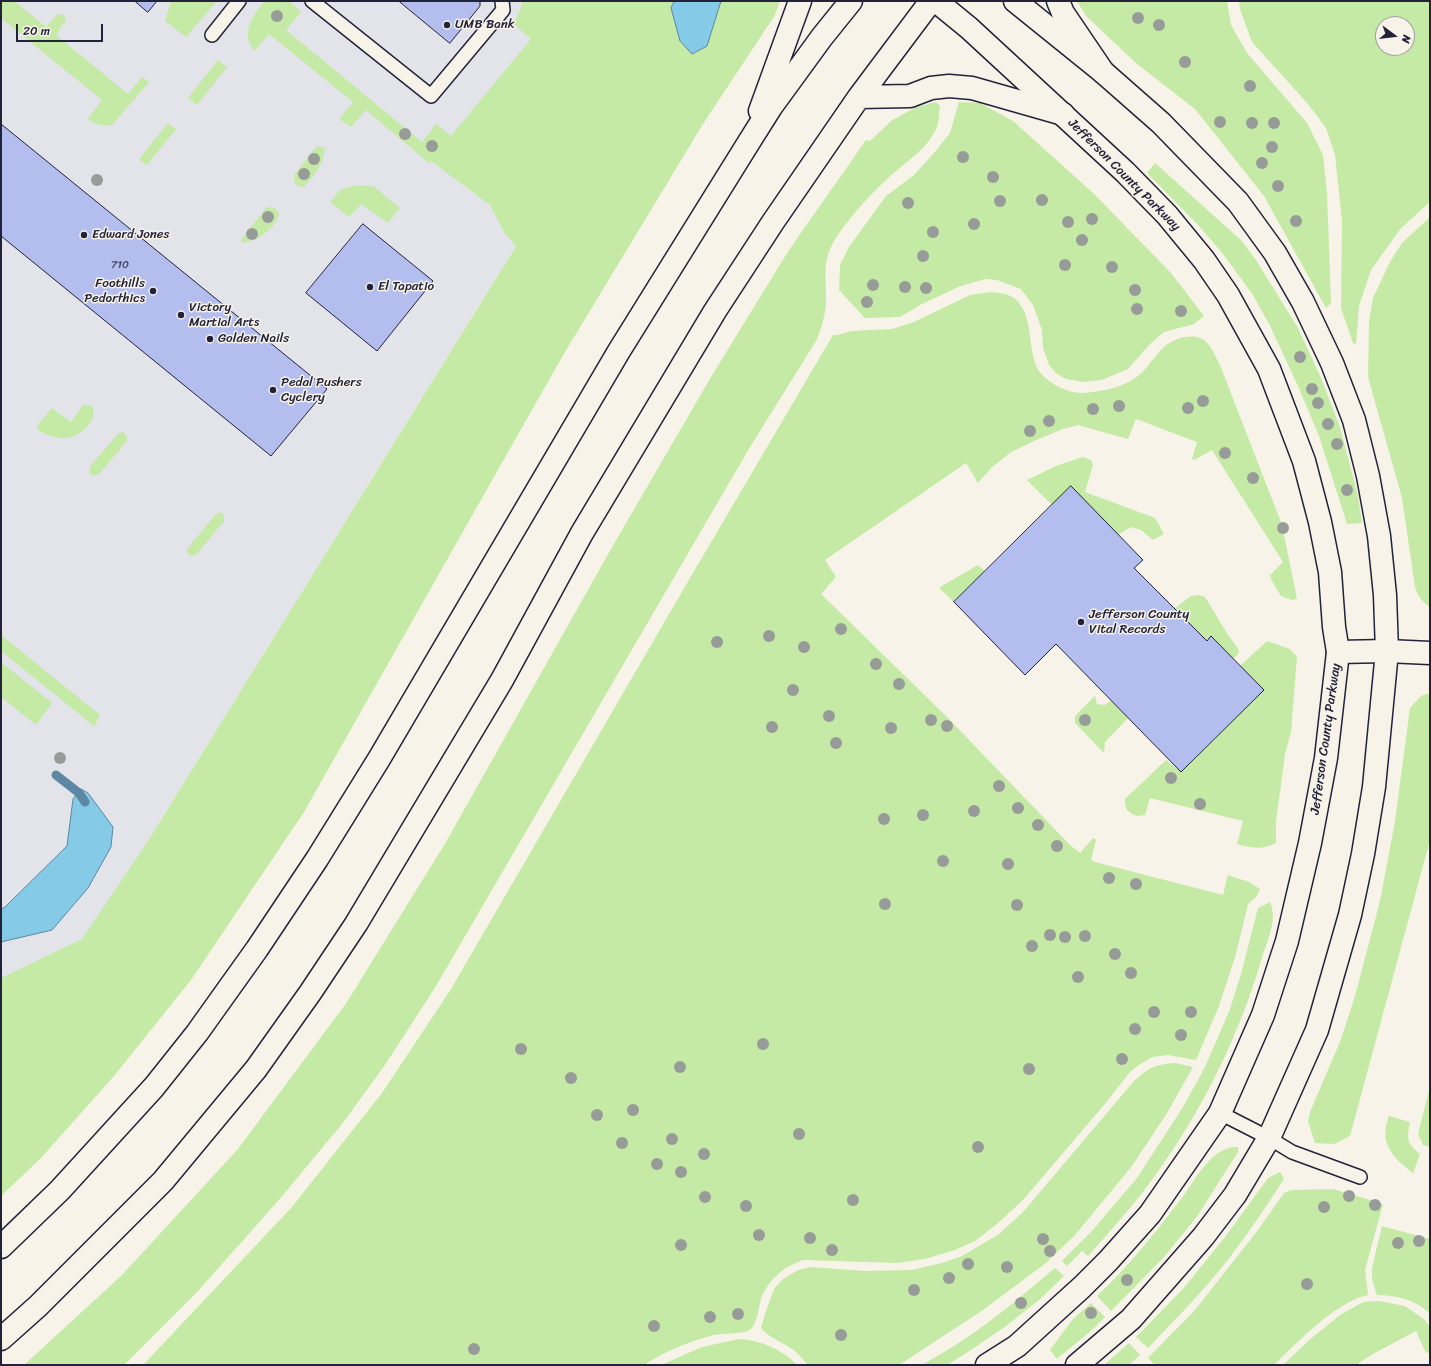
<!DOCTYPE html>
<html>
<head>
<meta charset="utf-8">
<style>
	body { margin:0 }
	#map { position:relative; width:1431px; height:1366px; overflow:hidden; background:#f7f3e8; font-family:Sriracha,sans-serif }
	canvas { display:block }
	.frame { position:absolute; inset:0; border:2px solid #22223b; pointer-events:none }
	.north { position:absolute; left:1375px; top:16px; width:40px; height:40px; box-sizing:border-box; background:#f7f3e8; border:1px solid #a29fa3; border-radius:50%; rotate:105deg; font-size:11px; font-weight:700; line-height:16px; text-align:center; color:#22223b }
	.north::after { content:''; display:block; margin:auto; width:14px; height:18px; background:#22223b; clip-path:polygon(50% 0,100% 100%,50% 72%,0 100%) }
	.scale { position:absolute; left:16px; top:24px; width:87px; height:18px; box-sizing:border-box; border:2px solid #22223b; border-top:0; padding-left:5px; font-size:12px; line-height:14px; white-space:nowrap; color:#22223b; -webkit-text-stroke:3px #f7f3e8; paint-order:stroke }
</style>
</head>
<body>
<div id="map">
<canvas width="1431" height="1366"></canvas>
<div class="frame"></div>
<div class="north">N</div>
<div class="scale">20 m</div>
</div>
<script>
const c = document.querySelector('canvas').getContext('2d');
c.lineJoin = 'round';
function fillPath(path, color) {
  c.fillStyle = color;
  c.fill(path, 'evenodd');
}
function strokePath(path, color, width, dash) {
  c.strokeStyle = color;
  c.lineWidth = width;
  c.lineCap = dash ? 'butt' : 'round';
  c.setLineDash(dash || []);
  c.stroke(path);
}
function write(font, color, halo, rows, align = 'center') {
  c.font = font + ' Sriracha,sans-serif';
  c.lineWidth = 3;
  c.setLineDash([]);
  c.textBaseline = 'middle';
  c.strokeStyle = halo;
  c.fillStyle = color;
  for (const [text, x, y, turn = 0] of rows) {
    c.save();
    c.translate(x, y);
    c.rotate((+turn || 0) * Math.PI / 180);
    c.textAlign = isNaN(turn) ? turn : align;
    if (halo) c.strokeText(text, 0, 0);
    c.fillText(text, 0, 0);
    c.restore();
  }
}
fillPath(new Path2D(`
	M1,1H659L619,79L146,844L82,940L1,978Z`), '#e3e3ea');
fillPath(new Path2D(`
	M1,1H14L46,27L58,14L64,15L66,20L56,35L128,94L142,77L149,82L112,125C102,126 96,125 88,119L102,100L1,18Z
	M171,1H217L186,37L165,21Z
	M265,1H289L301,12L286,30L422,142L436,124L451,136L531,39L514,24L522,5L521,1H780L775,15L703,124L562,357L304,812L191,980L114,1076L40,1159L1,1196V978L82,939L146,844L516,246L505,234L490,205L431,161L429,163L366,110L351,127L339,119L353,102L269,34L255,51C239,35 253,14 265,1Z
	M1077,1H1227L1231,25L1247,53L1307,123L1323,155L1327,192L1331,303L1326,308L1264,196L1195,109L1137,64L1086,16Z
	M1239,1H1430V202L1401,228L1371,270L1359,306L1356,344L1353,343L1341,308L1342,221L1335,155L1326,128L1308,104L1252,42L1240,9ZM1383,24H1407V48H1383Z
	M218,60L227,67L197,105L188,98Z
	M936,102L940,106C939,112 939,121 937,127C927,151 903,163 885,181C866,199 848,219 834,241C821,264 827,280 826,303C825,317 821,329 816,341L750,447L436,986L385,1065L342,1124L278,1201L198,1291L124,1365H24L122,1275L238,1149L347,1002L446,842L611,549L711,377L789,250L866,140L870,141L891,121L916,107Z
	M959,102L980,103L1013,121L1093,193L1171,273L1204,316L1194,324L1164,332L1150,344L1128,369L1102,380L1084,382L1066,379L1056,373L1049,365L1043,348L1042,330L1033,305L1021,289L997,280L985,279L958,287L920,305L900,317L865,318L839,290L840,265L849,247L886,196L914,175L934,153L950,133Z
	M168,123L176,129L147,165L139,159Z
	M317,146L325,148C324,164 314,176 304,187C296,186 293,183 294,175Z
	M1155,163L1242,241L1256,260L1298,328L1321,378L1340,427L1358,496L1362,523L1347,524L1319,436L1298,386L1270,326L1253,295L1223,254L1199,226L1147,173Z
	M356,185L373,186L400,208L388,223L361,204L349,217L330,202L340,190Z
	M270,207L276,209L279,213C277,228 258,240 243,243L241,241L242,238L266,208Z
	M1430,217V607C1422,602 1418,596 1415,587L1402,498L1368,377L1369,321L1373,298L1390,262L1402,243Z
	M991,292C996,293 1002,293 1006,294C1037,305 1025,349 1039,371C1043,377 1049,381 1055,385C1063,389 1072,393 1081,393C1100,392 1123,388 1138,376C1148,368 1155,355 1164,347C1176,337 1197,331 1208,344C1213,349 1216,358 1220,365L1282,525L1297,599L1292,600L1281,596L1272,581L1270,575L1283,562L1212,450L1194,460L1192,459L1197,442L1136,419L1128,439L1078,425L1063,429L1034,441L1011,452L992,467L978,483L966,463L825,560L836,577L821,594L947,717L1070,845L1080,853L1093,838L1096,840L1091,860L1095,862L1223,895L1228,875L1249,882L1260,889L1256,897L1248,904L1236,954L1219,1006L1196,1060L1168,1055L1152,1057L1139,1065L1130,1072L1104,1105L1023,1200L997,1224L975,1241L955,1250L925,1259L898,1263L803,1260C786,1266 773,1275 764,1292C758,1301 759,1326 748,1331C740,1334 723,1333 714,1335C690,1341 665,1351 644,1365H143L292,1207L382,1093L451,989L690,578L833,335H837L852,331L892,329L914,322L970,295Z
	M83,405L92,406C99,420 80,436 67,438C57,439 45,435 37,429V426L52,408L71,422Z
	M123,432L127,436V441L100,473L94,476L89,473L91,465L119,433Z
	M1083,457L1091,460L1093,465L1085,492L1155,518L1164,534L1153,540L1141,530L1131,527L1118,535L1052,505L1027,480L1056,466Z
	M221,512L224,515V521L197,554C193,556 190,557 187,552V549L216,514Z
	M978,565L985,571L954,602L940,589V587Z
	M1199,595L1205,597L1228,635L1238,648L1239,653L1233,659L1211,636L1207,641L1174,609L1191,596Z
	M1,635L100,715L94,726L1,651Z
	M1267,641L1290,649L1297,657L1291,732L1285,754L1276,822V843C1262,850 1251,848 1237,844L1243,821L1150,798L1145,815L1137,816L1132,814L1127,810L1125,804V799L1166,760L1181,772L1264,690L1240,666Z
	M1,662L52,703L36,725L1,697Z
	M1426,694H1430V840L1350,1136L1334,1144L1315,1143L1308,1121L1310,1112L1340,1042L1355,996L1380,901L1395,821L1410,708L1421,696Z
	M1095,696L1097,704L1105,705L1111,700L1128,718L1105,742L1104,753L1075,723V716Z
	M1270,902C1278,920 1267,940 1262,958C1239,1036 1202,1111 1154,1177C1134,1205 1111,1230 1088,1256L1082,1251L1067,1266L1062,1261L1092,1231L1137,1178L1183,1107L1205,1067L1230,1009L1241,974L1258,908Z
	M1175,1063L1193,1067L1167,1113L1132,1166L1075,1235L1046,1263L983,1310L899,1365H808C803,1360 798,1353 792,1349C784,1343 766,1336 761,1328L766,1311L774,1289L783,1279L798,1270L811,1267L864,1271L911,1270L942,1263L962,1256L999,1234L1023,1212L1134,1081C1148,1068 1157,1064 1175,1063Z
	M1430,1087V1147L1423,1145L1418,1134Z
	M1389,1116L1410,1122C1407,1138 1406,1143 1420,1154L1413,1173C1393,1158 1378,1143 1389,1116Z
	M1233,1147H1238V1152L1198,1215L1165,1256L1111,1311L1097,1296C1128,1267 1155,1233 1181,1199C1191,1186 1199,1170 1212,1158C1218,1152 1225,1149 1233,1147Z
	M1280,1172L1284,1179C1267,1205 1249,1232 1230,1257C1205,1289 1176,1319 1148,1348L1136,1337L1183,1289L1225,1237L1268,1178Z
	M1333,1189L1383,1204L1365,1270L1368,1295C1334,1303 1299,1341 1274,1365H1155L1148,1358L1195,1310L1258,1230L1284,1193L1292,1190Z
	M1382,1226L1430,1239V1314C1417,1300 1395,1295 1377,1295L1372,1279V1268Z
	M1055,1268L1064,1276L1039,1300L1006,1326L968,1352L947,1365H922C936,1356 952,1348 966,1338C998,1317 1026,1292 1055,1268Z
	M1379,1301L1405,1306L1425,1320L1430,1327V1352L1426,1353L1416,1331L1371,1355L1356,1365H1283L1308,1341L1340,1315L1363,1302Z
	M1091,1303L1105,1317L1092,1330L1057,1359L1050,1350L1072,1320Z
	M739,1339C760,1340 782,1349 797,1365H661L702,1347Z
	M1129,1343L1140,1355L1129,1365H1104Z`), '#c4eaa5');
const water = new Path2D(`
	M675,1H721L707,46L692,54L680,41L671,8Z
	M81,789L88,793L113,827L111,847L88,888L52,930L1,942V909L5,907L67,846L73,799Z`);
fillPath(water, '#85cae7');
strokePath(water, '#5d87a2', 1);
strokePath(new Path2D(`
	M56,775L79,793L85,802`), '#5d87a2', 9);
const building = new Path2D(`
	M135,1H157L148,12Z
	M399,1H480V6L450,43Z
	M1,124L327,389L271,456L1,236Z
	M363,224L433,281L377,351L306,293Z
	M1071,486L1143,560L1134,568L1207,641L1211,636L1264,690L1181,772L1056,644L1025,675L954,602Z`);
fillPath(building, '#b3bdee');
strokePath(building, '#22223b', 1);
const service = new Path2D(`
	M312,1L431,96L503,10L502,1
	M212,35L239,1
	M1220,1113L1269,1138L1292,1152L1360,1177`);
const minor = new Path2D(`
	M1338,652L1387,651L1430,653`);
const tertiary = new Path2D(`
	M936,1L969,28L1125,172L1167,215L1204,260L1228,295L1269,369L1304,461L1320,522L1330,572L1334,627L1338,652L1326,758L1310,843L1287,941L1263,1015L1220,1113L1150,1214L1108,1261L1082,1287L1017,1346L987,1365
	M1015,1L1103,72L1161,123L1238,202L1275,253L1303,302L1332,363L1354,420L1368,476L1379,536L1385,595L1387,651L1374,787L1363,854L1350,915L1317,1030L1269,1138L1235,1195L1203,1237L1131,1319L1077,1365`);
const trunk = new Path2D(`
	M1058,1L1063,13L1103,72
	M859,97L910,96L931,88L949,86L972,88L1063,114
	M760,111L800,1
	M1,1247L60,1190L154,1087L197,1033L257,949L317,859L379,759L619,351L749,142L771,107L822,37L851,1
	M1,1339L38,1306L163,1181L256,1069L310,993L356,924L502,680L582,533L715,311L773,222L859,97L931,1`);
strokePath(service, '#22223b', 16);
strokePath(minor, '#22223b', 25);
strokePath(tertiary, '#22223b', 25);
strokePath(trunk, '#22223b', 25);
strokePath(service, '#f7f3e8', 13);
strokePath(minor, '#f7f3e8', 22);
strokePath(tertiary, '#f7f3e8', 22);
strokePath(trunk, '#f7f3e8', 22);
c.fillStyle = '#989c98';
for (const [x, y] of [
	[277,16],
	[1138,18],
	[1159,25],
	[1185,62],
	[1250,86],
	[1220,122],
	[1252,123],
	[1274,123],
	[405,134],
	[432,146],
	[1272,147],
	[963,157],
	[314,159],
	[1262,163],
	[304,174],
	[993,177],
	[97,180],
	[1278,186],
	[1042,200],
	[1000,201],
	[908,203],
	[268,217],
	[1092,219],
	[1296,221],
	[1068,222],
	[974,224],
	[933,232],
	[252,234],
	[1082,240],
	[923,256],
	[1065,265],
	[1112,267],
	[873,285],
	[905,287],
	[926,288],
	[1135,290],
	[867,302],
	[1137,309],
	[1181,311],
	[1300,357],
	[1312,389],
	[1203,401],
	[1318,403],
	[1119,406],
	[1188,408],
	[1093,409],
	[1049,421],
	[1328,424],
	[1030,431],
	[1337,444],
	[1225,453],
	[1253,478],
	[1347,490],
	[1283,528],
	[841,629],
	[769,636],
	[717,642],
	[804,647],
	[876,664],
	[899,684],
	[793,690],
	[829,716],
	[931,720],
	[1085,720],
	[947,726],
	[772,727],
	[891,728],
	[836,743],
	[60,758],
	[1171,778],
	[999,786],
	[1200,804],
	[1018,808],
	[974,811],
	[923,815],
	[884,819],
	[1038,825],
	[1057,846],
	[943,861],
	[1008,864],
	[1109,878],
	[1136,884],
	[885,904],
	[1017,905],
	[1050,935],
	[1085,936],
	[1065,937],
	[1032,946],
	[1115,954],
	[1131,973],
	[1078,977],
	[1154,1012],
	[1191,1012],
	[1135,1029],
	[1181,1035],
	[763,1044],
	[521,1049],
	[1122,1059],
	[680,1067],
	[1029,1069],
	[571,1078],
	[633,1110],
	[597,1115],
	[799,1134],
	[672,1139],
	[622,1143],
	[978,1147],
	[704,1154],
	[657,1164],
	[681,1172],
	[1349,1196],
	[705,1197],
	[853,1200],
	[1375,1205],
	[746,1206],
	[1324,1207],
	[759,1235],
	[810,1238],
	[1043,1239],
	[1419,1241],
	[1398,1243],
	[681,1245],
	[832,1250],
	[1050,1251],
	[968,1264],
	[1007,1267],
	[949,1278],
	[1127,1280],
	[1307,1284],
	[914,1290],
	[1021,1303],
	[1091,1313],
	[738,1314],
	[710,1317],
	[654,1326],
	[841,1335],
	[474,1349]
]) {
  c.beginPath();
  c.arc(x, y, 6, 0, 2 * Math.PI);
  c.fill();
}
for (const [x, y, r, color] of [
	[447,25,4,"#22223b"],
	[84,235,4,"#22223b"],
	[370,287,4,"#22223b"],
	[153,291,4,"#22223b"],
	[181,315,4,"#22223b"],
	[210,339,4,"#22223b"],
	[273,390,4,"#22223b"],
	[1081,622,4,"#22223b"]
]) {
  const dot = new Path2D();
  dot.arc(x, y, r, 0, 2 * Math.PI);
  c.fillStyle = color;
  c.fill(dot);
  strokePath(dot, '#f7f3e8', 1.5);
}
write('11px', '#464968', null, [
	["710",120,265]
]);
write('13px', '#22223b', '#f7f3e8', [
	["UMB Bank",455,25],
	["Edward Jones",92,235],
	["Foothills",145,284,"right"],
	["Pedorthics",145,299,"right"],
	["El Tapatio",378,287],
	["Victory",189,308],
	["Martial Arts",189,323],
	["Golden Nails",218,339],
	["Pedal Pushers",281,383],
	["Cyclery",281,398],
	["Jefferson County",1089,615],
	["Vital Records",1089,630]
], 'left');
write('13px', '#22223b', '#f7f3e8', [
	["Jefferson County Parkway",1124,175,45],
	["Jefferson County Parkway",1326,739,-82]
]);
</script>
</body>
</html>
